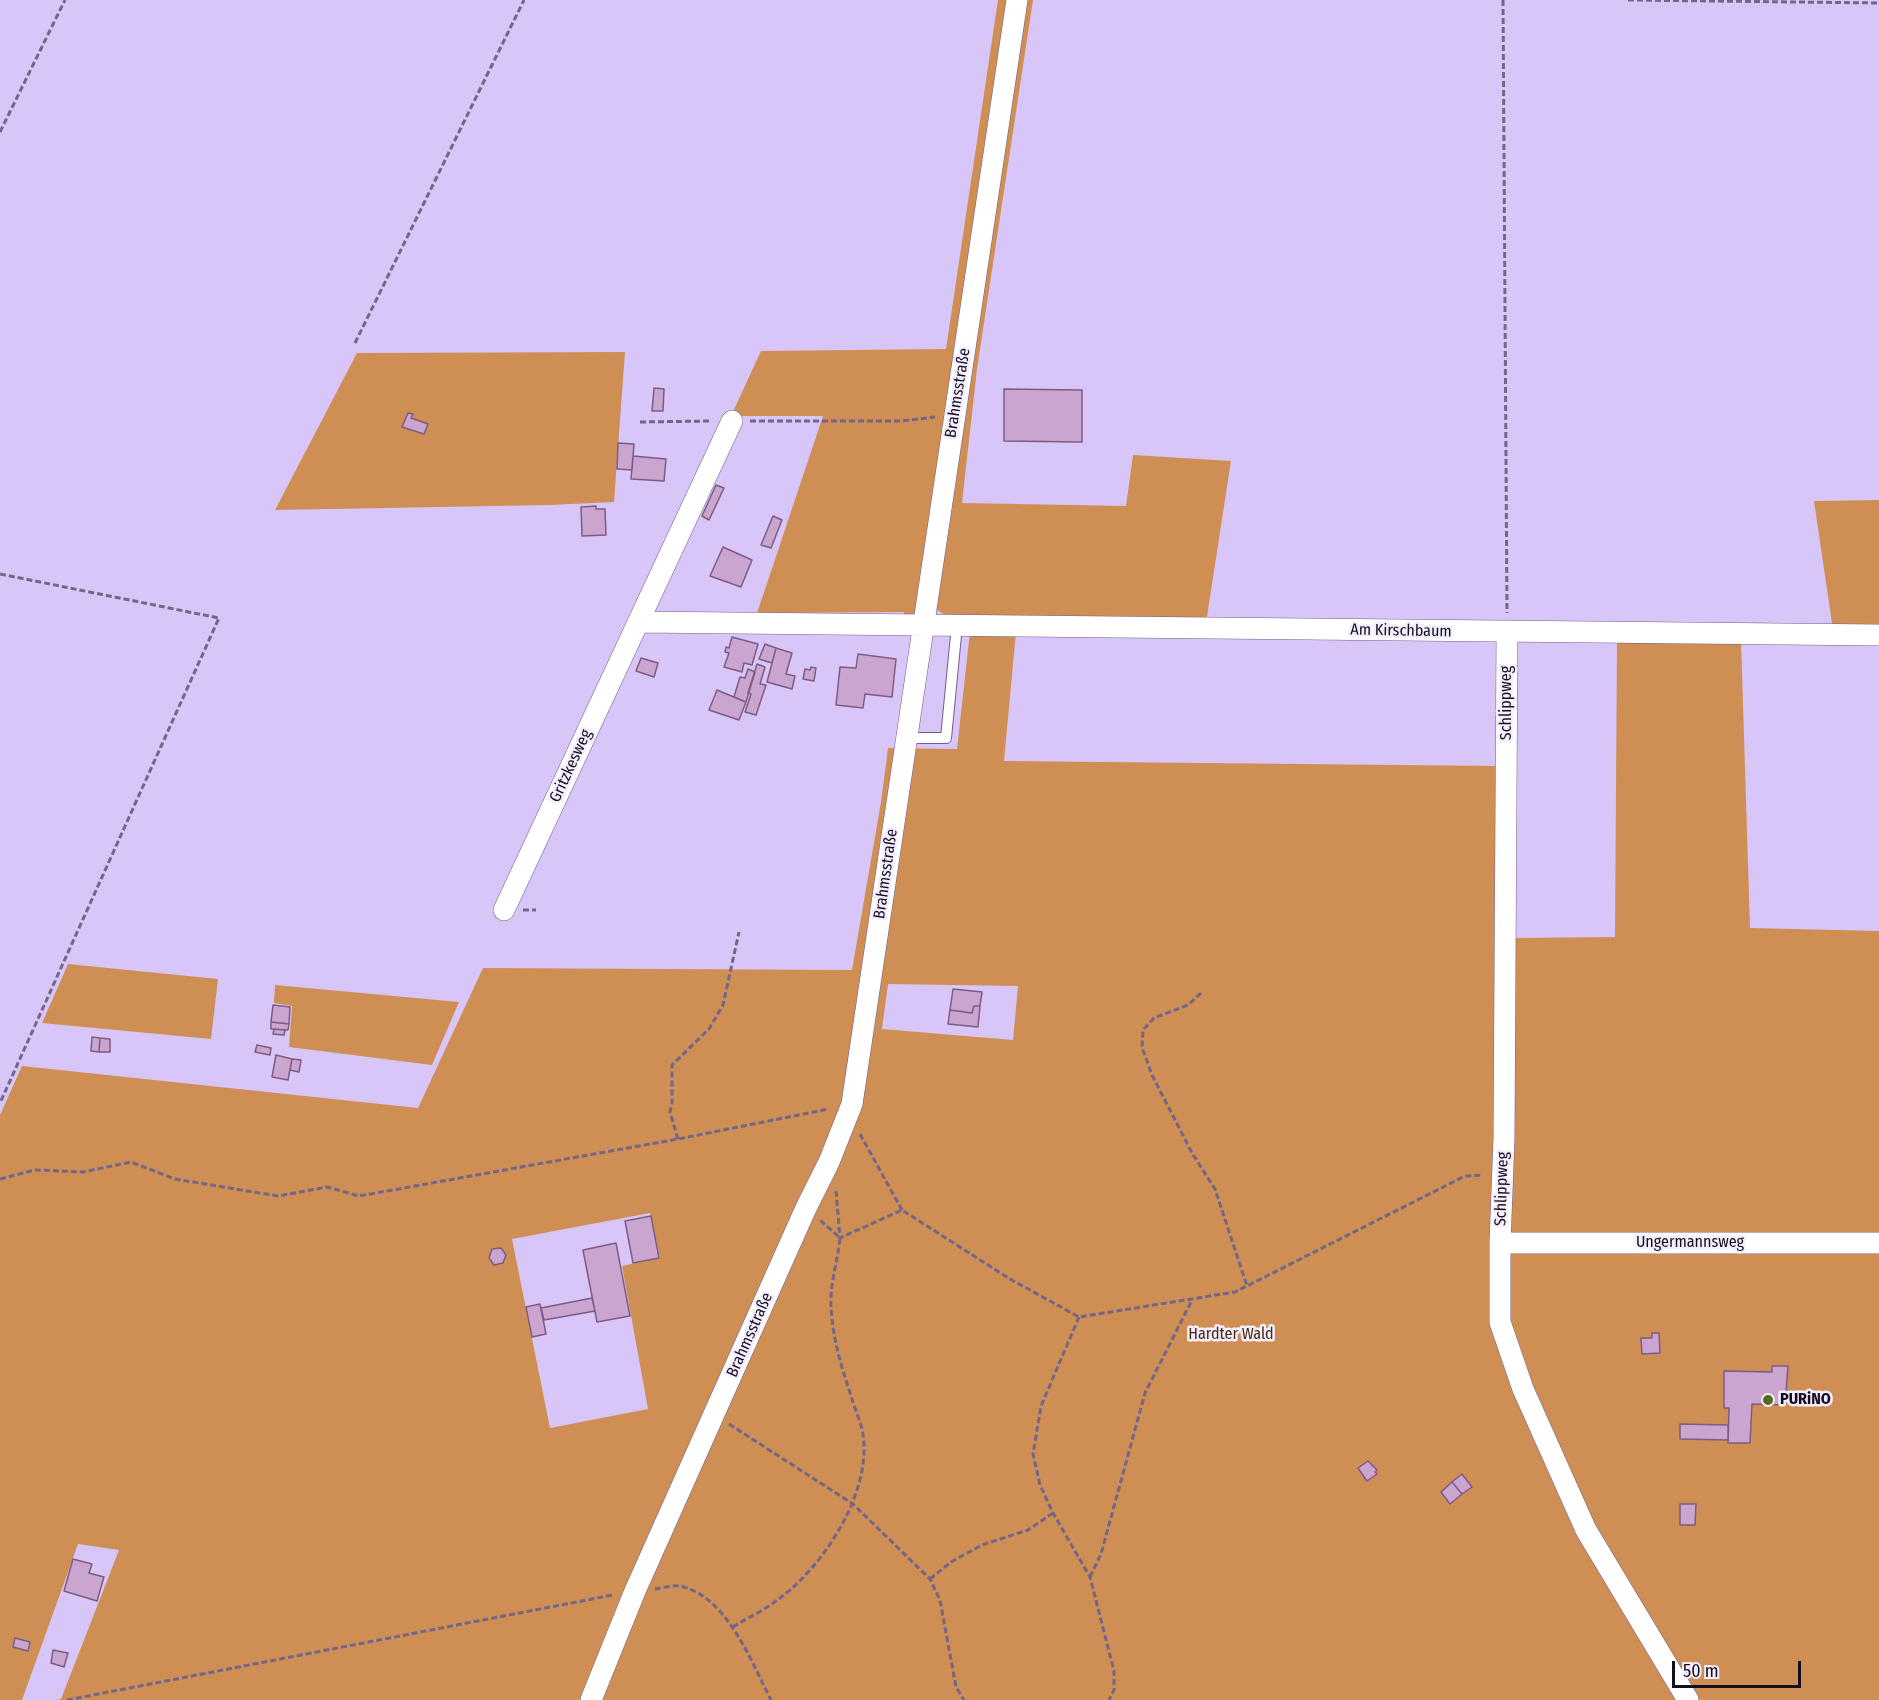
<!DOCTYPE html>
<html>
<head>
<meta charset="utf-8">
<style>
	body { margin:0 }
	#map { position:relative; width:1879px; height:1700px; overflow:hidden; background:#d9c6f8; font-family:"Fira Sans Condensed",sans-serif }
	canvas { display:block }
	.scale { position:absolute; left:1672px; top:1661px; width:129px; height:27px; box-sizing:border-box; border:3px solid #150e1f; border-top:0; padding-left:8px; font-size:18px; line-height:21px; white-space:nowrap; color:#150e1f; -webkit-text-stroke:4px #f4eefe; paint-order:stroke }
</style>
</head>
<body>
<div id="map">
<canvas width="1879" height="1700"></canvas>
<div class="scale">50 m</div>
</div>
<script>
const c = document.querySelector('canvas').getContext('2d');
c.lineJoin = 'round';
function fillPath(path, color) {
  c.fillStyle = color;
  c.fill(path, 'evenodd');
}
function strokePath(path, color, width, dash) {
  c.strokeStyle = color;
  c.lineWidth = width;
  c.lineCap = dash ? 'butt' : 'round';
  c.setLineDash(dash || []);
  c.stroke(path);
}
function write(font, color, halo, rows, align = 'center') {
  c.font = font + ' "Fira Sans Condensed",sans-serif';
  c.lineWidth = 5;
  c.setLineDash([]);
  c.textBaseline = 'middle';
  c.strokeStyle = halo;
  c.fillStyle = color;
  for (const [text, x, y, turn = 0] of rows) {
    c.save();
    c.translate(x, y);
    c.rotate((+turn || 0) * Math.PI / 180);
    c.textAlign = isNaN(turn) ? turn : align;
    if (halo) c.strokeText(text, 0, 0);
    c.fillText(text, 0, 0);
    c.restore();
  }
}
fillPath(new Path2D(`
	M998,0H1007L917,614L904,619V612L757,613L823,416H731L761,351L946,349Z
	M1023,0H1033L977,369L962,503L1126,506L1133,455L1231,461L1206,623L949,617L935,609Z
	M625,352L614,502L550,505L275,510L357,353Z
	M1879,500V630H1833L1814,501Z
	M970,632H1016L1004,761L1500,766L1510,938L1615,937L1617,639L1741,640L1750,928L1879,931V1700H56L61,1699L119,1550L78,1544L22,1700H0V1115L22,1066L418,1108L483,968L852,970L881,802L888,748L957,749ZM888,984L1018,986L1013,1040L882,1029ZM650,1213L660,1258L622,1266L648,1409L550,1428L512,1239Z
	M68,964L218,979L211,1039L42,1023Z
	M275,985L459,1002L432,1065L289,1047L292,1006L274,1003Z`), '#cf8f54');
const building = new Path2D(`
	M654,388L664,389L663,411H652Z
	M1004,389L1082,390V442L1004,441Z
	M408,413L413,414L411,418L428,424L424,434L402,427Z
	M618,443L634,444L632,470L617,469Z
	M633,456L666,459L664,481L631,479Z
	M716,485L724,488L709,520L702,516Z
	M596,506V509H605L606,535L582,536L581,507Z
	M773,516L782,520L771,548L761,545Z
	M723,547L752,560L741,587L710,576Z
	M732,637L758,644L752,665L744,663L742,672L724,667L729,653L725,652L726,647L729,648Z
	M765,644L776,648L772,663L759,659Z
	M776,648L792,653L786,674L795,676L792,689L767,682Z
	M858,654L896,659L892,697L865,694L863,708L836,705L840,667L856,668Z
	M641,658L658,663L654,677L636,671Z
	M757,664L765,667L760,684L766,685L756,715L745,712L751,694L748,693Z
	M811,667L816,668L814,681L803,679L805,669L810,670Z
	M748,669L755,672L746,702L734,697L740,677L745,678Z
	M717,690L746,702L739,720L709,710Z
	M953,989L982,992L980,1006H974L972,1013L950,1010Z
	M273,1005L290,1007L289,1024L271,1022Z
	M974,1006H980L978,1027L948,1024L950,1010L972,1013Z
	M271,1022L289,1024L288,1030L271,1029Z
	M274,1029L285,1030L284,1035L273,1034Z
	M92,1037L100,1038L99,1052L91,1051Z
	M100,1038L110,1039V1052H99Z
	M257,1045L271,1048L270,1055L255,1052Z
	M276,1055L292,1059L288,1080L272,1077Z
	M292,1059L301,1060L299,1072L290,1070Z
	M651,1216L659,1258L633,1263L625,1221Z
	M616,1243L630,1316L597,1322L583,1250Z
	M501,1248L506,1255L503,1263L494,1265L489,1258L492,1249Z
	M592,1298L595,1311L544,1320L541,1308Z
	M540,1304L546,1334L532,1337L526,1307Z
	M1652,1333H1659L1660,1353L1642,1354L1641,1338H1652Z
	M1772,1366H1788L1785,1405L1752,1404L1750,1443H1728L1729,1408H1724V1371L1772,1372Z
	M1680,1424L1728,1425V1440L1680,1439Z
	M1368,1461L1377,1470L1375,1472L1377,1474L1367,1481L1358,1468Z
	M1462,1474L1472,1487L1462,1494L1452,1482Z
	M1452,1482L1462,1494L1450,1504L1441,1492Z
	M1680,1504H1696L1695,1525H1680Z
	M73,1559L92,1564L89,1573L104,1577L97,1601L64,1591Z
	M15,1638L30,1642L28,1651L13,1647Z
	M53,1650L68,1653L64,1667L51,1663Z`);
fillPath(building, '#caa5cf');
strokePath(building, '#7d5c82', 1.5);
const service = new Path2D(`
	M907,738H946L957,625`);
const minor = new Path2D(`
	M639,622L1879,635
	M1507,633L1504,1138L1500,1243V1322L1523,1389L1586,1530L1688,1700
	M504,910L732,421
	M1500,1243H1879
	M591,1700L635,1591L806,1208L829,1162L852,1104L1017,0`);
strokePath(service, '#705e8a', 12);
strokePath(minor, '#705e8a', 22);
strokePath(new Path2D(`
	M1503,0L1507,613
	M1628,0L1879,3
	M0,132L65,0
	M355,343L524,0
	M750,421H901L935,417
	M640,422L710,421
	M0,574L219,618L0,1103
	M523,910H536
	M1201,993L1188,1005L1154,1018L1143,1030L1142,1047L1152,1075L1192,1153L1215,1189L1247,1286
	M860,1134L902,1210
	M678,1139L670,1112L672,1103V1065L709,1029L723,1005L739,932
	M0,1179L35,1170L83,1172L131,1162L175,1179L278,1196L327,1187L359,1196L678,1139L829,1109
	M836,1191L840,1238L902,1210L1010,1279L1079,1317L1235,1292L1465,1176L1483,1175
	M1079,1317L1041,1406L1033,1454L1040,1485L1053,1513L1090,1577L1114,1671V1690L1109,1700
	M729,1424L853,1504L930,1579L940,1600L956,1687L964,1700
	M1090,1577L1101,1554L1145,1393L1192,1300
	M930,1579L951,1562L982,1545L1028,1530L1053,1513
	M655,1589C662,1588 672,1585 679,1586C726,1594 752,1663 771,1700
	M733,1627C747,1618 763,1611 776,1601C823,1568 872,1493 863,1434C861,1422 855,1410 852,1399C842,1369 832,1337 831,1305C830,1282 838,1261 840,1238L820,1220
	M67,1700L613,1595`), '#736687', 3, [6, 3]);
strokePath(service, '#fff', 10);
strokePath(minor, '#fff', 21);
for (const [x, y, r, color] of [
	[1768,1400,6,"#566a17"]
]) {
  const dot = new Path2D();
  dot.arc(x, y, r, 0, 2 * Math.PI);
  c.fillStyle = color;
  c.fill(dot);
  strokePath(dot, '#f4eefe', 2);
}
write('16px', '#150e1f', '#f4eefe', [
	["Brahmsstraße",958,393,-81],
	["Am Kirschbaum",1401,631,1],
	["Schlippweg",1507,703,-90],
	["Gritzkesweg",571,766,-65],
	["Brahmsstraße",886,874,-82],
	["Schlippweg",1502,1189,-88],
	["Ungermannsweg",1690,1243],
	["Brahmsstraße",750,1335,-66]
]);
write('16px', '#492c0f', '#f4eefe', [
	["Hardter Wald",1231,1335]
]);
write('bold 16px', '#150e1f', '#f4eefe', [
	["PURiNO",1780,1400]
], 'left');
</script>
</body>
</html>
